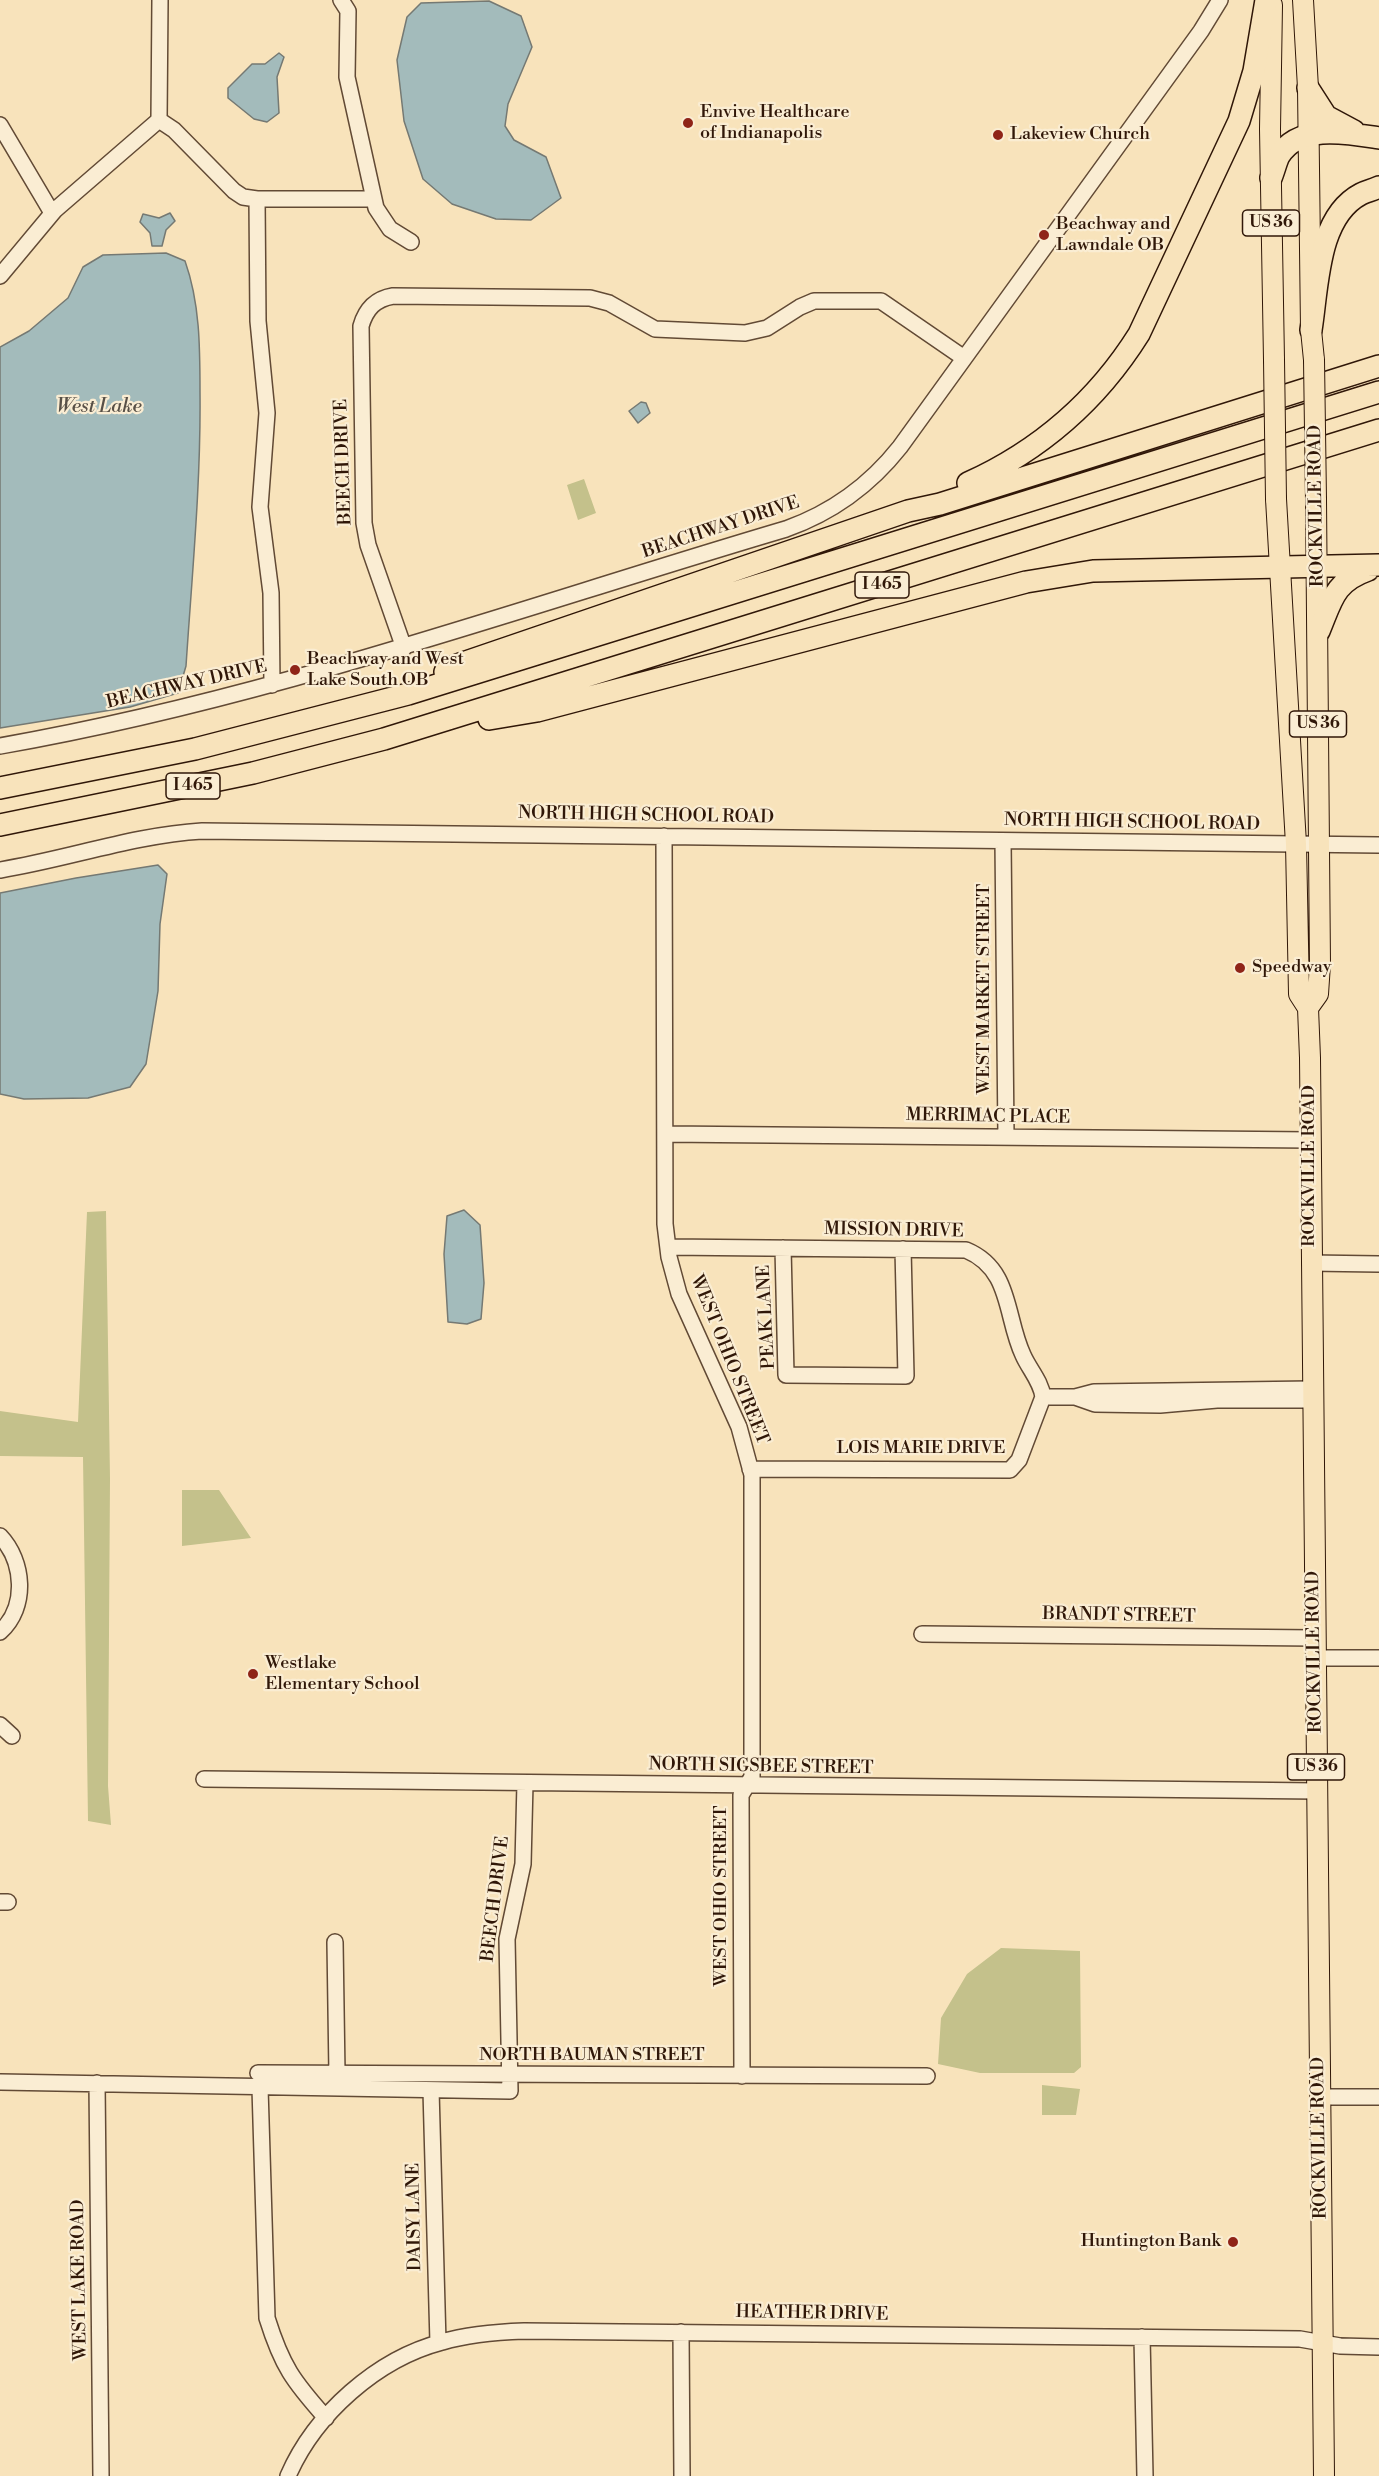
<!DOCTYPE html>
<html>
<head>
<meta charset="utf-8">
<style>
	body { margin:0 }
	canvas { display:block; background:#f8e3bb }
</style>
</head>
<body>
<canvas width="1379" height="2476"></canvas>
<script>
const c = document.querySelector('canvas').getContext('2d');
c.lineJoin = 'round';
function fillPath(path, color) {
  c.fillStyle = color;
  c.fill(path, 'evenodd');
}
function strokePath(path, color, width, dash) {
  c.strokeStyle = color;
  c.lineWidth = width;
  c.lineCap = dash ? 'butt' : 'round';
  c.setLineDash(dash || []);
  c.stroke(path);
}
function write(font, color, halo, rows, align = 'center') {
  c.font = font + ' "Libre Bodoni",serif';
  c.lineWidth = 4.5;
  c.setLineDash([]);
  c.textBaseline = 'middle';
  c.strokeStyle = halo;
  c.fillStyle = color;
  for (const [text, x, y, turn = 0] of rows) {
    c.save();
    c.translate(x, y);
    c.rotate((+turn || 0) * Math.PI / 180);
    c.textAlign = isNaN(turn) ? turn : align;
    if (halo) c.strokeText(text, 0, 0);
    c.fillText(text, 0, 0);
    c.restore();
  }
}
fillPath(new Path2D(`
	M584,479L596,513L578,520L567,485Z
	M106,1211L110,1479L108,1786L111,1825L88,1821L83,1457L0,1456V1411L78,1422L87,1212Z
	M182,1490H219L251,1538L182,1546Z
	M1001,1948L1080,1951L1081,2067L1074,2073H980L938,2064L941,2018L967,1974Z
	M1042,2085L1080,2089L1076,2115H1042Z`), '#c4c18b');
const water = new Path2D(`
	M489,1L521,16L532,47L508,104L505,126L514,140L546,157L561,198L531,220L496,219L452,204L423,179L404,121L397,60L407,17L421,3Z
	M279,53L284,57L277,77L279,113L267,122L254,119L228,98V88L252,64H265Z
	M170,213L175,221L166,230L162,246H152L150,233L140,222L143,214L159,218Z
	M166,253L185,261C200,303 200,348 200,392C201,483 192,575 186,666L178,693L130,707L0,728V347L29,331L68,298L83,267L103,255Z
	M641,402L646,403L650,413L638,423L629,411Z
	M158,865L167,874L160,924L158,991L146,1064L130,1087L88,1098L24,1099L0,1094V893L76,878Z
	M464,1210L480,1225L484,1283L481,1319L467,1324L448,1322L444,1254L447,1216Z`);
fillPath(water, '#a3bbbb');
strokePath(water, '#757973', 1.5);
const minor = new Path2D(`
	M341,0L348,11L347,77L376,208L390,229L411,242
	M159,120L174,130L234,191L243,197L257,199H373
	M159,120L160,0
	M0,125L52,213
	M257,199L258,321L267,413L260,507L271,593L272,685
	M0,276L55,210L159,120
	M404,648L368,545L364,523L361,326C366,309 375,299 393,296L590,298L609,303L655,329L745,333L767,328L800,307L814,301H881L964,358
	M0,746C269,699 525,606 786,529C831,513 870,485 900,447L1201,31L1220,0
	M664,836L665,1224L669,1257L679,1294L739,1427L752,1475V1777L741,1795L742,2076
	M1003,841L1006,1137
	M0,870C68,859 134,835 202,831L1379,845
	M665,1134L1310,1140
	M668,1247L966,1250C1012,1269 1005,1317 1023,1355C1029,1369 1041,1381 1043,1397
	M783,1248L786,1375L906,1376L903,1249
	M1310,1263L1379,1264
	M1043,1397H1075L1095,1404L1160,1405L1217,1400H1311
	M1075,1397L1094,1392L1311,1389
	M750,1469L1010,1470L1019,1460L1043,1397
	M0,1536C24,1561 28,1607 0,1632
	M922,1634L1314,1638
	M1315,1658H1379
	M0,1725L12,1736
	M204,1779L1317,1791
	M0,1902H8
	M335,1942L337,2074
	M258,2073L927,2076
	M0,2082L510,2091L507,1939L523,1864L525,1783
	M97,2083L101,2476
	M266,2083L260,2088L267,2318C282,2366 293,2381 326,2418
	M431,2090L438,2343
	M1319,2097H1379
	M681,2332L682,2476
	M1142,2337L1145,2476
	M288,2476C315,2414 377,2359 442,2342C469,2334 496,2332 524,2331L1300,2339L1340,2346L1379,2347`);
const major = new Path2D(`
	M1303,0L1308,88L1311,330L1314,360
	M1272,5L1270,129L1274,360
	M1276,499L1296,844L1299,994L1308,1008L1310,1058L1324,2476
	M1308,1008L1318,994L1320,964L1316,500`);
const highway = new Path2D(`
	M1308,88L1326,116L1354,131
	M1271,178C1274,171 1276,162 1279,156C1299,123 1348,133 1379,138
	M1311,330C1318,287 1317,217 1361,194C1367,191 1373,190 1379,187
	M968,483C1041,450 1097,401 1139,334L1239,121L1254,71L1266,0
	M1319,631C1332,600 1334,582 1368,570
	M445,672L457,665L908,511L940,504L1379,366
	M489,719L537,711L1026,582L1093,571L1379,565
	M0,788L195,749L408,694L1379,392
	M0,825L253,773L384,739L1379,430`);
strokePath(minor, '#624a35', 18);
strokePath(major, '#301708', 22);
strokePath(highway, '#301708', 24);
strokePath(minor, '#faedd3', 15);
strokePath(major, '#f8e3bb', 20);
strokePath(highway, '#f8e3bb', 21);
const majorBridge = new Path2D(`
	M1274,360L1276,499
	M1314,360L1316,500`);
strokePath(majorBridge, '#301708', 22, []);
strokePath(majorBridge, '#f8e3bb', 20);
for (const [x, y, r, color] of [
	[688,123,6,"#8f2418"],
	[998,135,6,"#8f2418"],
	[1044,235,6,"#8f2418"],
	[295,670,6,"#8f2418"],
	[1240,968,6,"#8f2418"],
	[253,1674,6,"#8f2418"],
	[1233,2242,6,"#8f2418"]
]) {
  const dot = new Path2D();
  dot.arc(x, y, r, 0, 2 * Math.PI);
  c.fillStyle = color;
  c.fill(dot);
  strokePath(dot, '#faedd3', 2);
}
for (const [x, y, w] of [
	[1271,223,57],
	[882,585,54],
	[1318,724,57],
	[193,786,54],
	[1316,1767,57]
]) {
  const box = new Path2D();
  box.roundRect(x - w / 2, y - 13, w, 26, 4.5);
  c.fillStyle = '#faedd3';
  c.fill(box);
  strokePath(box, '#301708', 1.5);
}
write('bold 16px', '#301708', null, [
	["US 36",1271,223],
	["I 465",882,585],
	["US 36",1318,724],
	["I 465",193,786],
	["US 36",1316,1767]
]);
write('18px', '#301708', '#faedd3', [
	["Envive Healthcare",700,113],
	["of Indianapolis",700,134],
	["Lakeview Church",1010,135],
	["Beachway and",1056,225],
	["Lawndale OB",1056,246],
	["Beachway and West",307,660],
	["Lake South OB",307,681],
	["Speedway",1252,968],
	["Westlake",265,1664],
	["Elementary School",265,1685],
	["Huntington Bank",1221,2242,"right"]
], 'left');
write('18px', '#301708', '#faedd3', [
	["BEECH DRIVE",344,462,-92],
	["ROCKVILLE ROAD",1317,506,-91],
	["BEACHWAY DRIVE",721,528,-18],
	["BEACHWAY DRIVE",187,685,-13],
	["NORTH HIGH SCHOOL ROAD",646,816,1],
	["NORTH HIGH SCHOOL ROAD",1132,823,1],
	["WEST MARKET STREET",985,989,-90],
	["MERRIMAC PLACE",988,1117,1],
	["ROCKVILLE ROAD",1310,1166,-90],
	["MISSION DRIVE",894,1231,1],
	["PEAK LANE",767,1317,-93],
	["WEST OHIO STREET",729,1360,68],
	["LOIS MARIE DRIVE",921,1449],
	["BRANDT STREET",1119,1616,1],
	["ROCKVILLE ROAD",1315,1652,-91],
	["NORTH SIGSBEE STREET",761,1767,1],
	["WEST OHIO STREET",722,1896,-90],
	["BEECH DRIVE",496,1899,-83],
	["NORTH BAUMAN STREET",592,2056],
	["ROCKVILLE ROAD",1320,2138,-91],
	["DAISY LANE",415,2217,-91],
	["WEST LAKE ROAD",80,2280,-91],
	["HEATHER DRIVE",812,2314,1]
]);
write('italic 20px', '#585047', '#faedd3', [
	["West Lake",99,407]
]);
</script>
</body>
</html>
